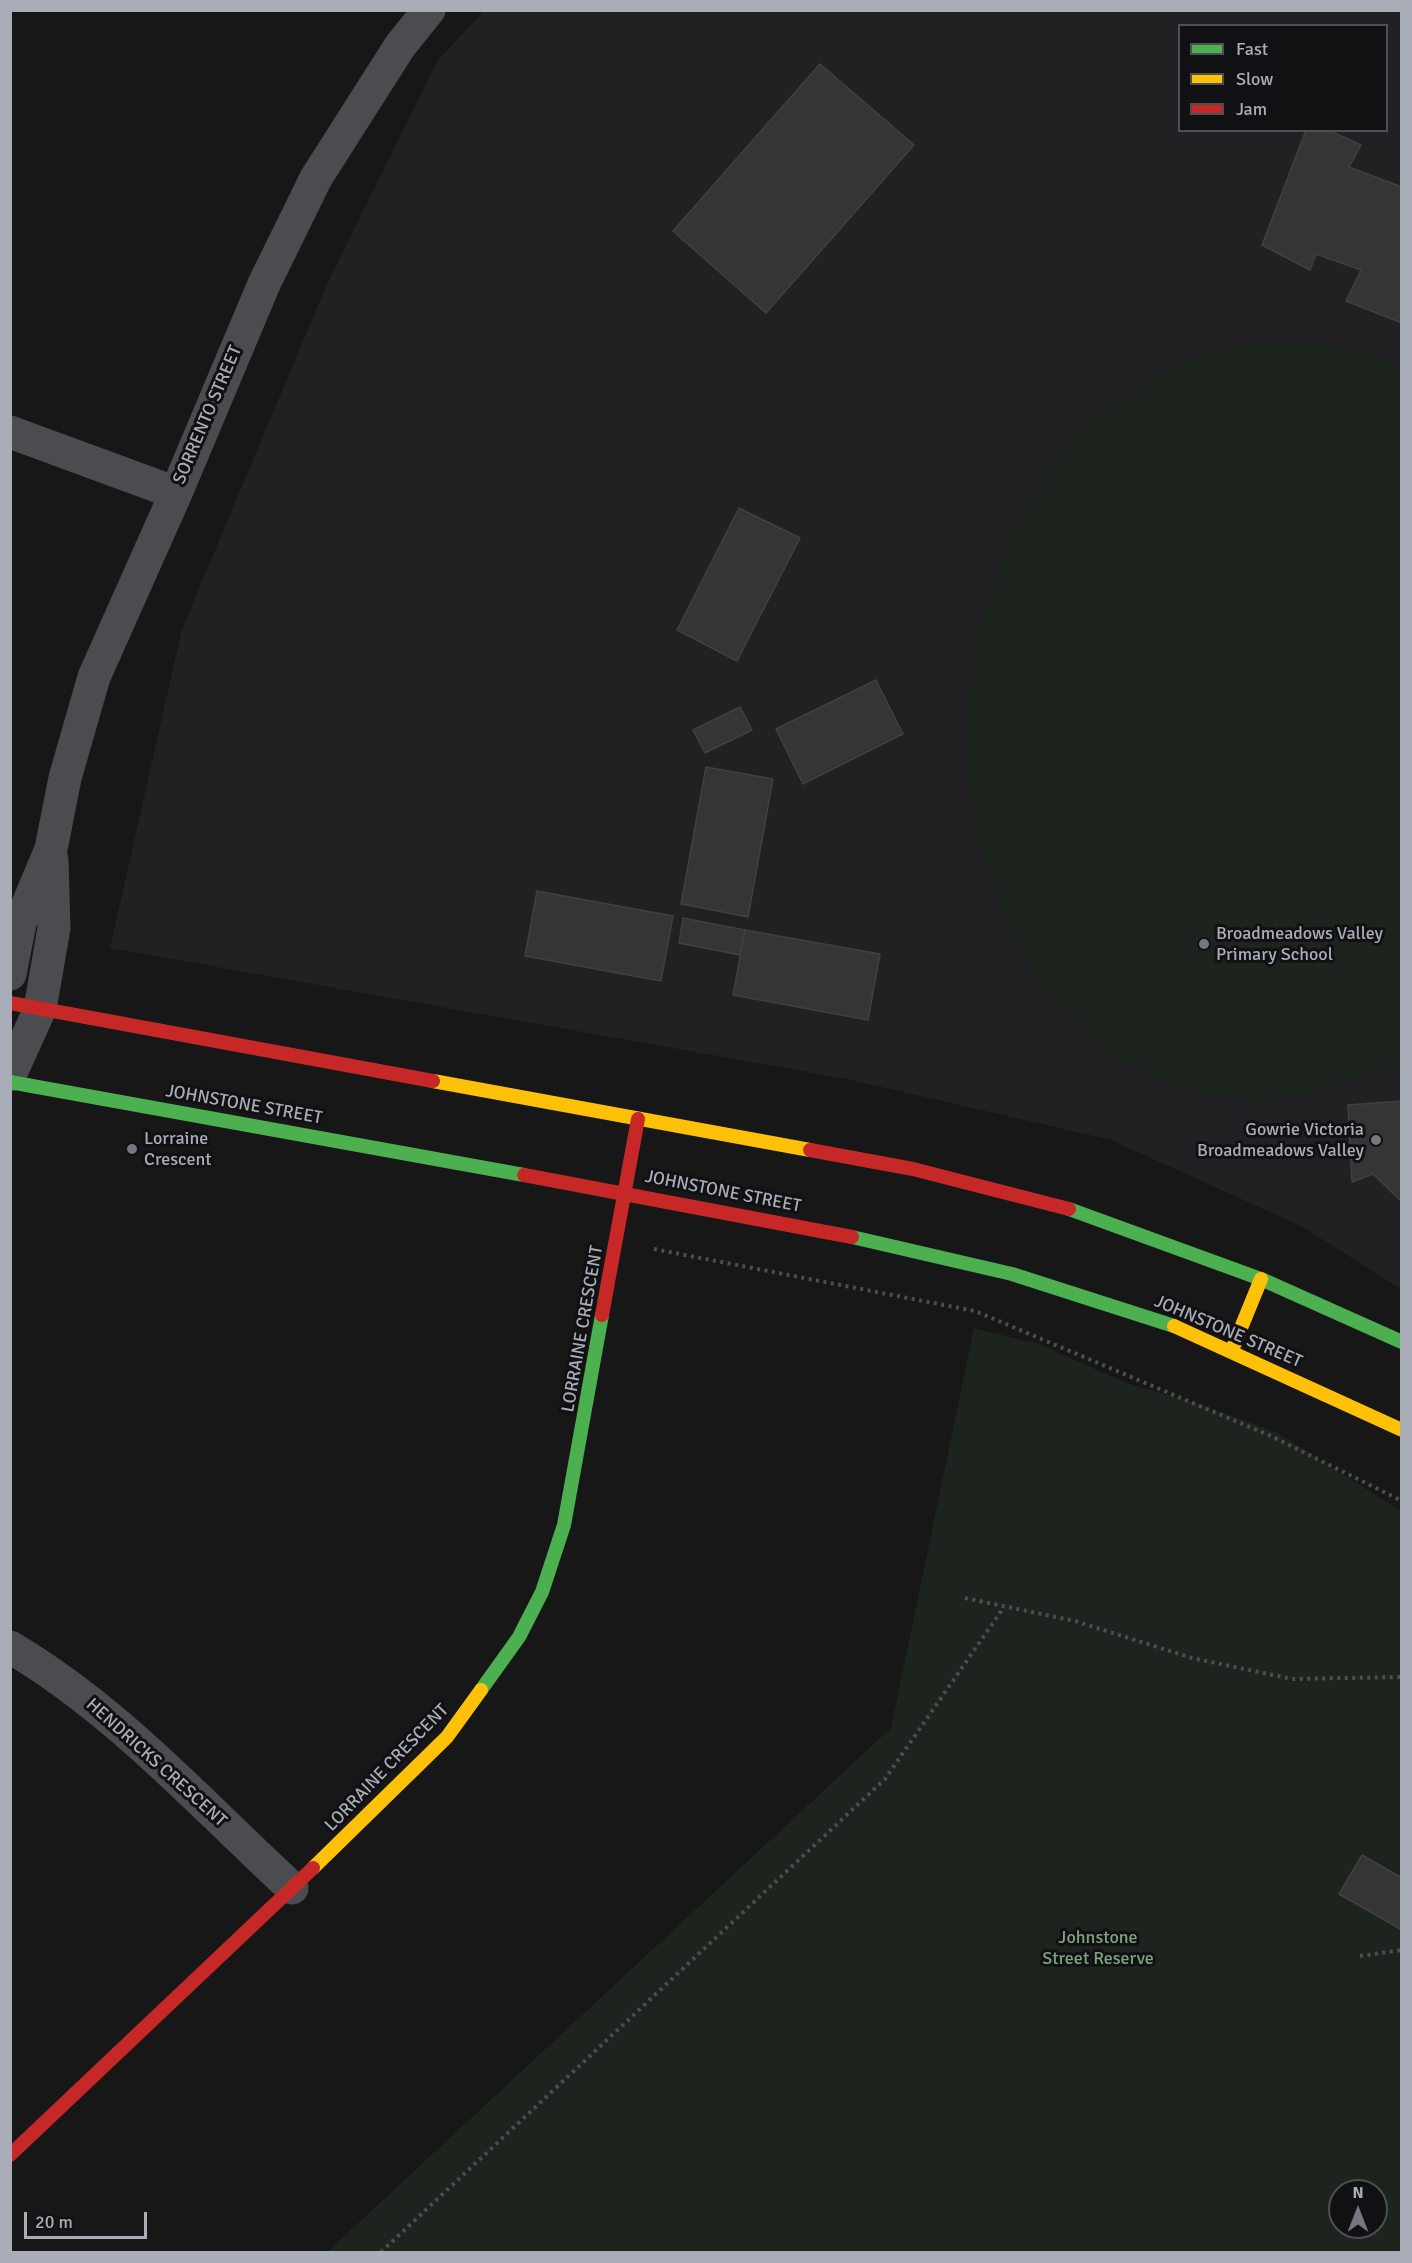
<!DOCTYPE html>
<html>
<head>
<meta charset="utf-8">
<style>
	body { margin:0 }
	#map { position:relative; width:1412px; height:2263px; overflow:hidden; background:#171717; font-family:Signika,sans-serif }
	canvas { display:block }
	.frame { position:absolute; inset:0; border:12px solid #a8adb8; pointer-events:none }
	.legend { position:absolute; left:1178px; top:24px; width:210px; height:108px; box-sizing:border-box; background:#111113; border:2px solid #4d4f55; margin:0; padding:8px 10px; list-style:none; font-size:18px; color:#a8adb8 }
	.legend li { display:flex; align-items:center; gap:12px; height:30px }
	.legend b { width:30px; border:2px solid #4d4f55 }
	.north { position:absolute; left:1328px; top:2179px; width:60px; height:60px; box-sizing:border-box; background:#111113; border:2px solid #4d4f55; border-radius:50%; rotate:0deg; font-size:16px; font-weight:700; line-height:24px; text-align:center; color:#a8adb8 }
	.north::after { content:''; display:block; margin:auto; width:21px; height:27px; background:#757880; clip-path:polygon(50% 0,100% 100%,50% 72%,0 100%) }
	.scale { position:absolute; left:24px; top:2212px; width:123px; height:27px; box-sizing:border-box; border:3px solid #a8adb8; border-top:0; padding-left:8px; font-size:18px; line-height:21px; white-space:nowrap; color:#a8adb8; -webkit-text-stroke:4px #111113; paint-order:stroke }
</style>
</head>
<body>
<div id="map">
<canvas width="1412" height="2263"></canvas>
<div class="frame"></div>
<ul class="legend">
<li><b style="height:8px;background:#4caf50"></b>Fast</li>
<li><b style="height:8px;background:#ffc107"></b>Slow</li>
<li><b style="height:8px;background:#c62828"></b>Jam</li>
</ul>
<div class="north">N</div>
<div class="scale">20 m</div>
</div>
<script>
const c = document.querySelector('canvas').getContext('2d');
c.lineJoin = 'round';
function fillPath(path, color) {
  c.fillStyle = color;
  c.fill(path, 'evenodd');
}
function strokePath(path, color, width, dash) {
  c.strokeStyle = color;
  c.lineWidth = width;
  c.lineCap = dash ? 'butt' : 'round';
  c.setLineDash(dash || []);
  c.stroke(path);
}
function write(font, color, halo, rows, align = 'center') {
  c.font = font + ' Signika,sans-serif';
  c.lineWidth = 6;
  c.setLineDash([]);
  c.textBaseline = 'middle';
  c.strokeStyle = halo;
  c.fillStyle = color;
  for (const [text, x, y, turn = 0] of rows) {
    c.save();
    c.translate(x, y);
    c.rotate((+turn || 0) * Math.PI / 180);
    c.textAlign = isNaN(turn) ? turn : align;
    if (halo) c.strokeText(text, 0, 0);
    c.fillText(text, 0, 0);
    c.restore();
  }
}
fillPath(new Path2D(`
	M484,11H1401V1289L1301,1226L1111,1140L847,1079L110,948L182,629L327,284L438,60ZM1180,26H1386V130H1180Z`), '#212123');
fillPath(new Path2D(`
	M1271,341C1317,342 1361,347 1401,370V1055C1345,1093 1276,1108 1209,1095C1143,1082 1085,1040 1045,987C911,808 954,491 1155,377C1192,356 1230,347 1271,341Z
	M974,1328L1039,1344L1126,1383L1196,1403L1276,1432L1401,1511V2252H327L891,1728ZM1340,2191H1376V2227H1340Z`), '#1d241e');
const building = new Path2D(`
	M820,64L914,145L766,313L673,231Z
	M1306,130H1328L1361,145L1349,167L1402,187V323L1346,301L1361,270L1316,254L1310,270L1262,245Z
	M739,508L800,538L737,661L677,630Z
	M876,680L903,734L803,784L776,729Z
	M740,707L752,730L705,753L693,730Z
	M706,767L773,779L748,917L681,904Z
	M537,891L673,916L661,981L525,956Z
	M683,918L745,930L740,955L679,943Z
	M745,930L880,954L868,1020L733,995Z
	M1402,1101V1202L1373,1174L1352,1182L1348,1105Z
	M1362,1855L1402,1878V1930L1339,1894Z`);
fillPath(building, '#353536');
strokePath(building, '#3f4043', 1.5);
strokePath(new Path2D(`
	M654,1249L975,1311L1271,1436L1402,1501
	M965,1598L1075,1621L1192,1658L1292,1679L1402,1677
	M1360,1956L1402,1950
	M381,2252L885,1779L1004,1607`), '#4d4e52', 4, [3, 4.5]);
strokePath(new Path2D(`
	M10,432L176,493
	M10,974L20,923L51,849L65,778L94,677L176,493L264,284L316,178L400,46L429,10
	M10,1075L40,1009L54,928L52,860
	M10,1647C117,1710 202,1805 292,1888`), '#4b4c50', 33);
strokePath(new Path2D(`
	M10,1082L524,1175
	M1069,1209L1261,1279L1402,1342
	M852,1237L1012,1274L1174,1326
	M481,1690L519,1637L542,1592L564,1525L602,1315`), '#4caf50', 14);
strokePath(new Path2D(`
	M433,1081L810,1150
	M1174,1326L1402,1430
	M1232,1350L1261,1279
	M313,1868L447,1737L481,1690`), '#ffc107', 14);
strokePath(new Path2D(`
	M10,1003L433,1081
	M810,1150L913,1169L1069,1209
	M524,1175L852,1237
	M602,1315L638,1119
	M10,2155L313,1868`), '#c62828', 14);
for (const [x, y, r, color] of [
	[1204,944,6,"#757880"],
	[1376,1140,6,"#757880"],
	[132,1149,6,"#757880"]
]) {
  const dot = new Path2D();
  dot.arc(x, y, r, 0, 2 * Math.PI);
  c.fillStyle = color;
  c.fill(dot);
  strokePath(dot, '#111113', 2);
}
write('18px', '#a8adb8', '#111113', [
	["SORRENTO STREET",208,415,-67],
	["JOHNSTONE STREET",244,1105,10],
	["JOHNSTONE STREET",723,1192,11],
	["LORRAINE CRESCENT",583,1329,-80],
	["JOHNSTONE STREET",1228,1332,23],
	["HENDRICKS CRESCENT",156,1763,42],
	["LORRAINE CRESCENT",387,1768,-46]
]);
write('18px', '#a8adb8', '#111113', [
	["Broadmeadows Valley",1216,934],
	["Primary School",1216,955],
	["Gowrie Victoria",1364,1130,"right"],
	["Broadmeadows Valley",1364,1151,"right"],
	["Lorraine",144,1139],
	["Crescent",144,1160]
], 'left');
write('18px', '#7fa381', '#111113', [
	["Johnstone",1098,1938],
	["Street Reserve",1098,1959]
]);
</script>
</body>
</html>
